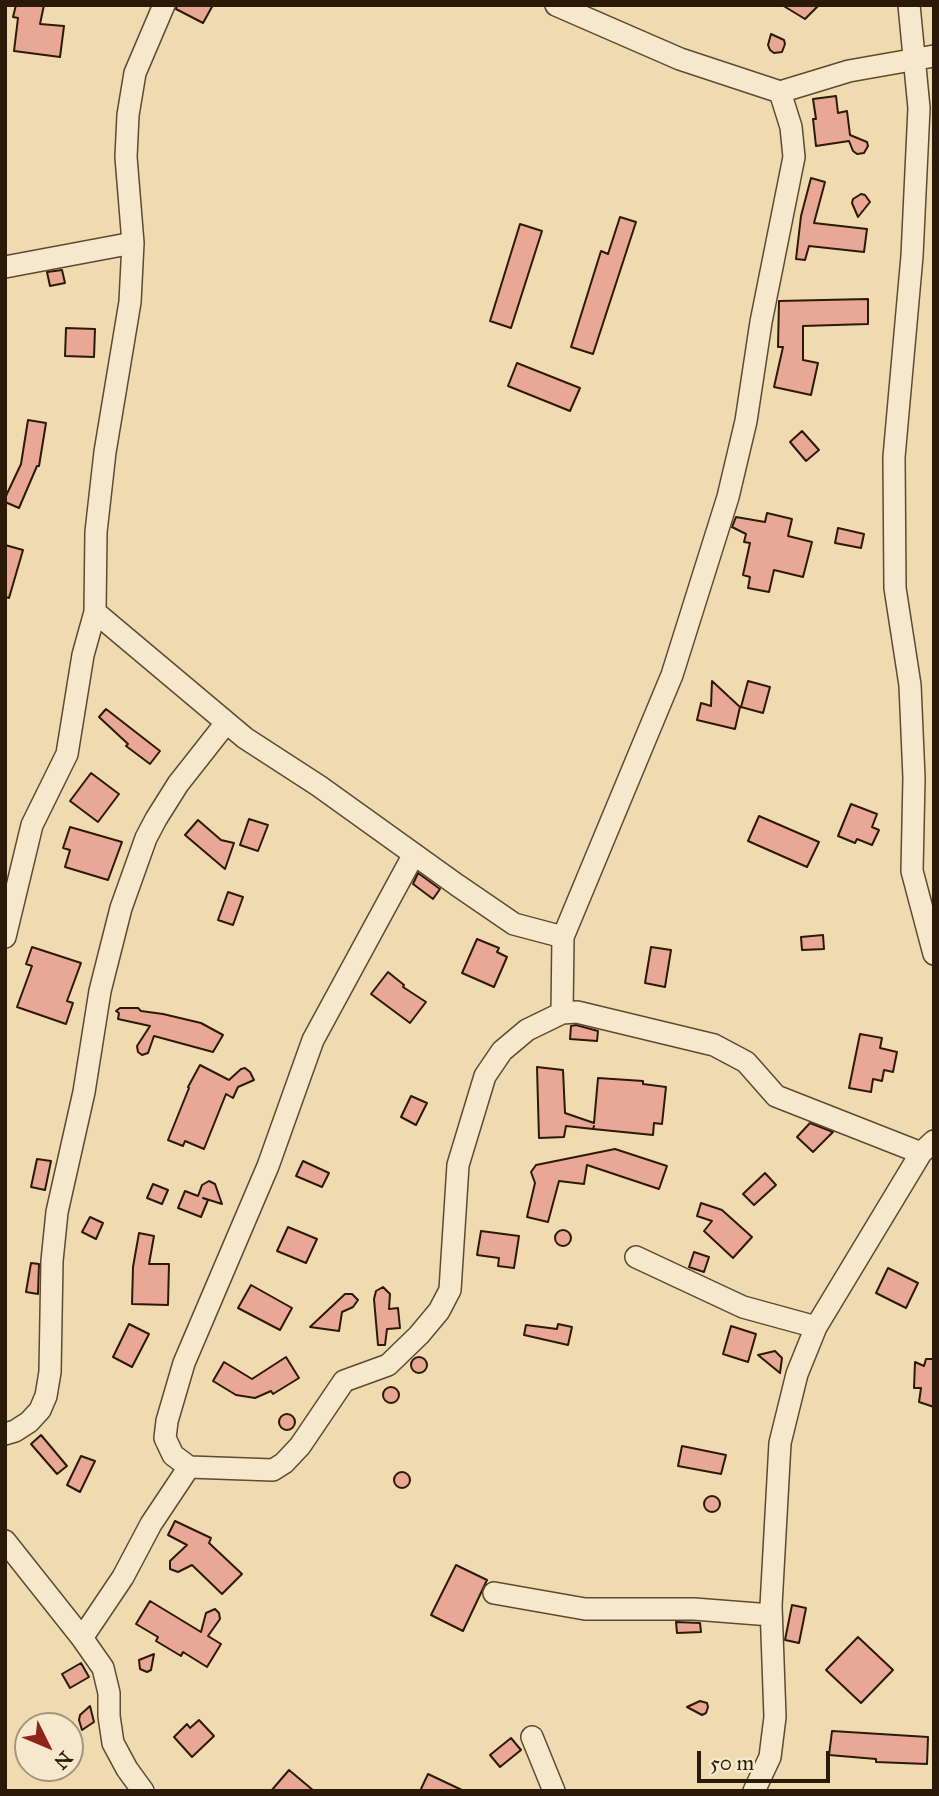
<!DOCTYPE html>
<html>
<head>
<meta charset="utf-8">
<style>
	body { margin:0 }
	#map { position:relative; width:939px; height:1796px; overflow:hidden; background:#f0dbb0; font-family:"IM FELL Great Primer",serif }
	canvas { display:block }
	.frame { position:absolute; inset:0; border:7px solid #2b1a07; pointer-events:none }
	.north { position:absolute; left:14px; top:1712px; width:70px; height:70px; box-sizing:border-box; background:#f5e8cc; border:2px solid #a4967d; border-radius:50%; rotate:133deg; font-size:19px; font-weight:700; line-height:28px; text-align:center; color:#2b1a07 }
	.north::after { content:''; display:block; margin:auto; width:24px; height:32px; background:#8f2418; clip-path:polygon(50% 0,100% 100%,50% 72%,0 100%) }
	.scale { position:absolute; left:697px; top:1751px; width:133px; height:32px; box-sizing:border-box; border:4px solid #2b1a07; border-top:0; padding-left:9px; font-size:21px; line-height:24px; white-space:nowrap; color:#2b1a07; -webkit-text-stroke:5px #f5e8cc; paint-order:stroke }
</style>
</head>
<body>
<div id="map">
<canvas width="939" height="1796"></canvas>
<div class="frame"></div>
<div class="north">N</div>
<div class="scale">50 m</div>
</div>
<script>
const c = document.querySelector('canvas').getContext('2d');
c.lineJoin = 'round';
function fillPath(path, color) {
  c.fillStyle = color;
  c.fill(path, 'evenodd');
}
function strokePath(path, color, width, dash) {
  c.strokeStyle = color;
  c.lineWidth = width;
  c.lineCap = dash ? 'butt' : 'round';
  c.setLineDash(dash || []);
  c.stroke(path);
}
const building = new Path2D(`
	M16,5H44L40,24L64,26L60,57L14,51L18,18L13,17Z
	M177,5H213L203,23L176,9Z
	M782,5H819L805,19Z
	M771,34L784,40L785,44L782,52L774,53L770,50L768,45Z
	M836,96L838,113L847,111L850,135L867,142L868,146L864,153L857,154L853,151L849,141L816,146L813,119H816L813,99Z
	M811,178L825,182L814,223L867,229L864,252L809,246L805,260L796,259L801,216Z
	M861,194L865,195L870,202L858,217L852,203L853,199Z
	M620,217L636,222L593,354L571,347L601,251L608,254Z
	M520,224L542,231L511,328L490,321Z
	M62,270L65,283L50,286L47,272Z
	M868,299V324L803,326V360L818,363L811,395L774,387L783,347H778L779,301Z
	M66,328L95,329L94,357L65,356Z
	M517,363L580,388L570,411L508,386Z
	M28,420L46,423L39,466H37L19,508L5,502V498L21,464Z
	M802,431L819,450L806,461L790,442Z
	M767,513L792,519L788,536L812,542L803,577L774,570L769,592L748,588L750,577L743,575L750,543L744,542L746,534L732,527L736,517L765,522Z
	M838,528L864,534L861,548L835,543Z
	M5,545L23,550L9,598L5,597Z
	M712,681L740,707L735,729L697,720L701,703L711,706Z
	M748,681L770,687L763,713L741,707Z
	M106,709L160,751L150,764L126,746L128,744L99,717Z
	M91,773L119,794L98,822L70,801Z
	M851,804L877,814L872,827L879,830L872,845L857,839L855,843L838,836Z
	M759,816L819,842L807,867L748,841Z
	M249,819L268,825L258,851L240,845Z
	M198,820L221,840L234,843L225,869L185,835Z
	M70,827L122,842L108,880L65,867L70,850L63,848Z
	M418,873L440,889L433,899L413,884Z
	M228,892L243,897L233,925L218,920Z
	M823,935L824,949L802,950L801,937Z
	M477,939L499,948L497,952L507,957L494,987L462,973Z
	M32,947L81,963L67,1001L73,1003L66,1024L17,1007L32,966L26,964Z
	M651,947L671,950L665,987L645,983Z
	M388,972L404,985L403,987L426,1002L410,1023L371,994Z
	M120,1008H138L141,1011L163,1014L201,1023L223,1035L213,1052L154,1036L148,1053L142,1055L138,1052L137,1046L150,1026L118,1019L119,1013L116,1011Z
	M576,1025L598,1031L597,1041L570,1039L571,1026Z
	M860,1034L882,1038L880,1048L897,1052L893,1072L884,1070L882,1081L873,1079L871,1092L849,1088Z
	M200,1065L229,1080L241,1069L245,1068L250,1072L254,1080L238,1087L233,1098L226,1094L204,1149L185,1141L183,1146L168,1140L189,1088L188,1087Z
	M537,1067L563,1070L565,1113L594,1123L598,1078L643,1081V1084L666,1087L662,1124L654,1123L653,1135L593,1129L594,1126L593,1129L566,1126L564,1137L539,1138Z
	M411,1096L427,1103L416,1125L401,1117Z
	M810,1123L833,1132L813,1152L797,1137Z
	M615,1149L667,1166L659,1189L587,1165L584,1184L559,1181L548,1222L527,1217L535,1183L531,1172L536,1165Z
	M37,1159L51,1161L45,1190L31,1187Z
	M303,1161L329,1173L322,1187L296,1176Z
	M765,1173L776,1185L754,1205L743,1194Z
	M209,1181L215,1184L222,1204L203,1198L208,1200L201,1217L178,1208L185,1191L198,1196L202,1185Z
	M153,1184L168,1190L162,1204L147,1198Z
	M701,1203L722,1210L752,1237L733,1258L704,1231L712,1221L697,1216Z
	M90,1217L103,1223L96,1239L82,1232Z
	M288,1227L317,1239L306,1263L277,1251Z
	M555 1238a8 8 0 1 1 16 0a8 8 0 1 1-16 0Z
	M481,1231L519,1236L514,1268L498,1266L499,1258L477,1255Z
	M139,1233L154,1236L149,1264H169L168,1305L132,1304L133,1267Z
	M694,1252L709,1257L704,1272L689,1267Z
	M31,1263L39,1264L38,1294L26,1292Z
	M888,1268L918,1283L906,1308L876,1293Z
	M251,1285L292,1308L280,1330L238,1308Z
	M383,1287L390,1294L389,1309L398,1308L400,1328L387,1329L385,1345H378L374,1299L376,1291Z
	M345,1294H352L358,1300L353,1307L342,1312L339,1331L310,1327Z
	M129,1324L149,1334L132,1367L113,1357Z
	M558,1324L572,1327L568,1345L524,1335L526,1325L557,1329Z
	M731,1326L756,1334L748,1362L723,1354Z
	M775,1351L782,1358L780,1373L758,1355Z
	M286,1357L299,1378L273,1394L271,1391L255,1398L236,1395L213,1381L224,1362L252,1379Z
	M411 1365a8 8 0 1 1 16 0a8 8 0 1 1-16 0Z
	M926,1359H934V1407L919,1402L921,1388H914L915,1362L924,1366Z
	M383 1395a8 8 0 1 1 16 0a8 8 0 1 1-16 0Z
	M279 1422a8 8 0 1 1 16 0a8 8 0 1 1-16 0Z
	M41,1435L67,1466L57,1474L31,1444Z
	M682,1446L726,1455L721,1474L678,1466Z
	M81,1456L95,1461L80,1492L67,1485Z
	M394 1480a8 8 0 1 1 16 0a8 8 0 1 1-16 0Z
	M704 1504a8 8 0 1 1 16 0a8 8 0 1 1-16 0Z
	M175,1521L211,1538L209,1543L242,1574L222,1594L192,1565L178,1572L170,1569V1561L187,1545L168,1535Z
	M456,1565L487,1580L463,1631L431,1615Z
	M150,1601L201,1632L206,1613L215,1609L219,1613L220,1619L208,1636L221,1644L207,1667L183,1652L181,1656L156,1641L158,1637L136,1624Z
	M792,1605L806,1608L799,1643L785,1640Z
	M676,1622L700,1623L701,1632L677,1633Z
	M858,1637L893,1670L861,1703L826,1670Z
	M154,1654L151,1670L147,1672L140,1669L139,1660Z
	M81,1663L89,1677L70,1688L62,1674Z
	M700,1701L707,1703L708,1707L706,1713L702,1715L687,1707Z
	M90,1706L94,1722L82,1730L79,1720L80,1715Z
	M199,1720L214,1736L192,1757L174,1737L187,1724L190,1728Z
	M832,1731L928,1737L927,1764L876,1762V1759L829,1755Z
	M511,1738L521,1750L500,1767L490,1755Z
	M289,1770L314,1791H271Z
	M428,1774L464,1791H420Z`);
fillPath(building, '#e9a795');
strokePath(building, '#2b1a07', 2);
const street = new Path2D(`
	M556,5L680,59L780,92L849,71L934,56
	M909,5L919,108L912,256L894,457L895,588L910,685L914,778L912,871L934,954
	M5,267L133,243
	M95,612L245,738L319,786L457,885L514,924L563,937
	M414,854L313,1040L268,1166L184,1363L167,1421L165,1438L173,1455L189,1467L273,1470L284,1463L300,1446L344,1381L388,1365L419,1335L439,1311L450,1290L458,1165L485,1076L502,1051L527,1030L562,1013L577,1012L714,1045L746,1062L776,1096L921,1153
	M5,937L32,825L67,754L83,655L95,612L96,532L105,452L130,302L133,243L126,157L128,115L135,73L164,5
	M562,1013L563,937L672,675L728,497L746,421L761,322L794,157L791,127L780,92
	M636,1257L743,1307L816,1327
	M5,1434L15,1431L29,1422L40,1410L46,1396L50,1372L52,1261L57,1212L84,1092L100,991L121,908L146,838L156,819L178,784L226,723
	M5,1541L82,1638L103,1668L109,1693V1716L113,1743L127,1769L143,1791
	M494,1593L585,1609H694L771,1615
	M82,1638L123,1577L151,1524L189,1467
	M532,1737L554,1791
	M754,1791L770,1757L775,1717L771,1606L780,1443L797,1374L816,1327L921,1153L934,1141`);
strokePath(street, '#5c4a31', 24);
strokePath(street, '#f5e8cc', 21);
</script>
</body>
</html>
